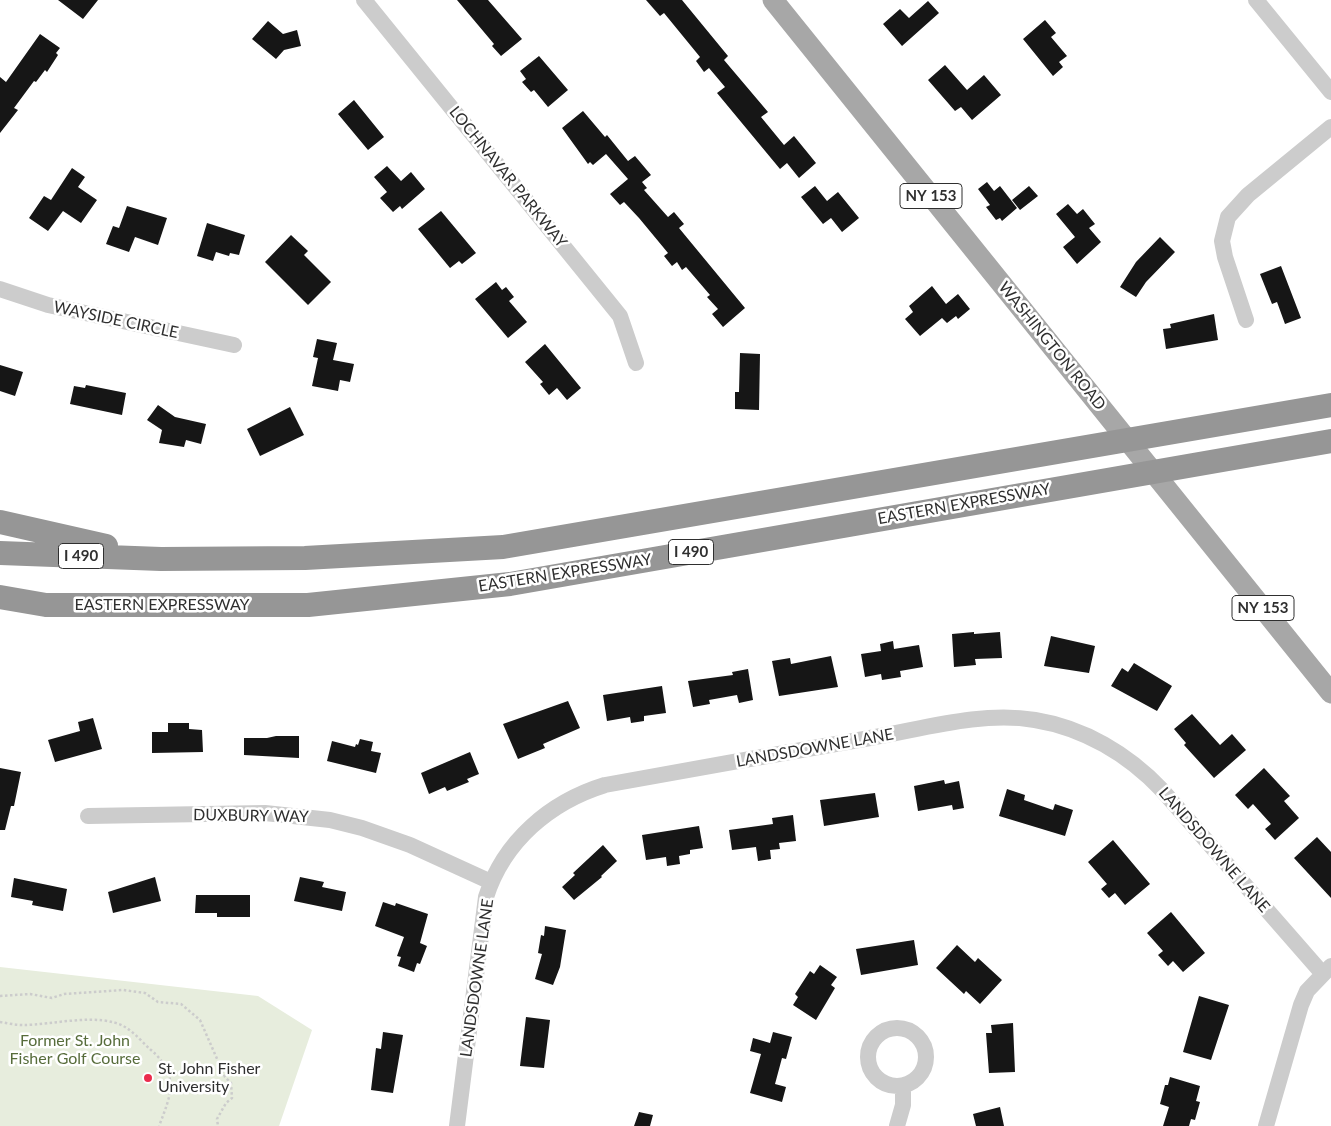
<!DOCTYPE html>
<html>
<head>
<meta charset="utf-8">
<style>
	body { margin:0 }
	canvas { display:block; background:#fff }
</style>
</head>
<body>
<canvas width="1331" height="1126"></canvas>
<script>
const c = document.querySelector('canvas').getContext('2d');
c.lineJoin = 'round';
function fillPath(path, color) {
  c.fillStyle = color;
  c.fill(path, 'evenodd');
}
function strokePath(path, color, width, dash) {
  c.strokeStyle = color;
  c.lineWidth = width;
  c.lineCap = dash ? 'butt' : 'round';
  c.setLineDash(dash || []);
  c.stroke(path);
}
function write(font, color, halo, rows, align = 'center') {
  c.font = font + ' Lato,sans-serif';
  c.lineWidth = 5;
  c.setLineDash([]);
  c.textBaseline = 'middle';
  c.strokeStyle = halo;
  c.fillStyle = color;
  for (const [text, x, y, turn = 0] of rows) {
    c.save();
    c.translate(x, y);
    c.rotate((+turn || 0) * Math.PI / 180);
    c.textAlign = isNaN(turn) ? turn : align;
    if (halo) c.strokeText(text, 0, 0);
    c.fillText(text, 0, 0);
    c.restore();
  }
}
fillPath(new Path2D(`
	M0,967L258,996L312,1030L279,1126H0Z`), '#e7eddd');
fillPath(new Path2D(`
	M58,0H98L83,19Z
	M457,0H488L522,39L501,56L492,46L494,44Z
	M646,0H682L728,56L724,60L768,112L761,117L784,145L794,136L816,163L799,178L787,163L780,169L717,93L725,87L709,68L704,72L696,61L700,57L664,13L660,16Z
	M928,1L939,13L902,46L883,24L900,9L909,18Z
	M1045,20L1056,33L1051,37L1067,56L1059,62L1063,67L1053,76L1023,39Z
	M268,21L283,34L297,30L301,46L284,50L276,59L252,39Z
	M40,34L60,48L56,53L58,55L47,72L45,70L36,82L34,81L14,108L18,110L0,133V77L6,82Z
	M539,56L568,90L548,107L534,90L531,92L522,82L526,79L520,71Z
	M945,65L967,90L984,75L1001,95L972,120L961,107L955,111L928,80Z
	M354,100L384,137L368,150L338,114Z
	M583,111L605,137L607,135L628,161L635,156L651,175L642,182L647,188L644,190L668,217L674,212L684,224L679,228L745,308L723,327L712,314L718,309L707,297L710,295L686,267L682,270L677,262L672,266L664,256L668,253L639,218L624,202L620,205L610,194L628,179L606,154L593,165L590,162L588,164L562,128Z
	M387,166L401,181L411,172L425,189L402,209L400,206L393,212L380,198L387,192L374,177Z
	M72,168L85,177L78,187L97,200L81,223L63,211L48,231L29,218L44,196L51,200Z
	M987,182L994,191L1000,186L1017,208L1002,221L1000,218L996,220L986,207L990,205L978,189Z
	M815,186L827,201L838,192L859,218L842,232L831,218L823,224L801,197Z
	M1029,186L1038,196L1020,210L1012,200Z
	M1068,204L1077,214L1083,209L1095,224L1089,228L1101,242L1077,264L1063,247L1075,237L1056,214Z
	M127,206L167,218L158,245L135,237L129,252L106,244L113,226L119,228Z
	M441,211L476,253L462,264L459,261L450,268L418,229Z
	M207,223L245,235L239,255L230,253L229,256L216,252L213,261L197,256Z
	M291,235L308,251L304,255L331,282L308,305L265,262Z
	M1160,237L1175,252L1146,282L1136,297L1120,287L1136,262Z
	M1281,266L1301,318L1285,324L1277,302L1272,304L1260,274Z
	M496,282L502,290L506,287L514,297L509,301L527,322L508,338L475,299Z
	M932,286L946,304L958,294L970,309L958,319L956,316L947,323L942,318L920,336L905,319L913,312L909,306Z
	M1214,314L1218,340L1166,349L1163,329L1171,328L1170,324Z
	M317,339L337,343L333,360L354,364L350,382L340,380L338,391L312,386L318,358L313,357Z
	M545,344L581,388L567,400L557,388L549,395L540,384L543,382L525,362Z
	M740,353L760,354L759,410L735,409V392H739Z
	M0,365L23,372L15,396L0,391Z
	M86,385L126,393L122,415L70,404L74,386L85,388Z
	M158,405L175,417L206,424L201,444L186,440L184,447L159,443L162,430L147,420Z
	M290,407L304,435L260,456L247,429Z
	M974,632V634L1000,632L1002,658L975,659L976,665L954,667L952,634Z
	M1051,636L1095,646L1089,673L1044,666Z
	M893,641L894,649L919,645L923,667L900,671L901,677L882,680L881,674L865,677L861,654L881,651L880,644Z
	M831,656L838,687L779,696L772,661L790,658L791,664Z
	M1134,663L1172,686L1157,711L1111,686L1122,668L1128,672Z
	M748,669L753,700L739,703L737,695L709,700L710,704L693,707L688,681L733,675L732,672Z
	M662,686L666,713L644,716V721L631,723L630,717L607,721L603,695Z
	M568,701L580,728L543,744L545,748L518,759L503,724Z
	M1192,714L1220,745L1232,734L1246,750L1214,778L1184,745L1186,743L1174,729Z
	M93,718L102,749L55,762L48,740L80,731L78,722Z
	M168,723H189V729L202,730L203,752L152,753V732H168Z
	M276,736H299V758L244,755V738H267Z
	M360,739L373,742L371,751L381,753L376,773L327,761L332,741L355,747L356,744L358,745Z
	M470,752L479,774L467,779L469,782L447,791L445,787L429,794L421,773Z
	M0,768L21,772L14,806H11L5,830H0Z
	M1264,768L1290,796L1284,801L1299,818L1275,840L1265,829L1271,824L1253,804L1248,809L1235,795Z
	M944,780L945,784L959,781L964,808L953,810L952,805L918,811L914,786Z
	M1007,789L1025,795L1024,800L1053,810L1055,804L1073,810L1065,836L999,816Z
	M875,793L879,817L824,826L820,800Z
	M793,815L796,841L779,843L780,849L770,850L771,859L758,861L756,847L732,850L729,830L773,824L772,818Z
	M699,826L703,848L690,850V854L679,856L680,864L667,866L666,857L646,860L642,835Z
	M1317,837L1331,852V898L1294,858Z
	M1113,840L1150,884L1125,905L1115,893L1109,898L1101,889L1107,884L1088,862Z
	M603,845L617,861L601,876L602,877L574,900L562,887L575,875L573,873Z
	M155,877L161,901L113,913L108,892Z
	M300,877L324,882L322,887L346,892L342,911L294,901Z
	M14,878L67,889L63,911L32,905L33,901L11,897Z
	M196,895H250V917H217V913H195Z
	M383,902L395,906L396,903L428,914L420,943L427,946L420,964L417,963L414,972L398,966L401,957L397,956L404,937L375,926Z
	M1171,912L1205,953L1183,972L1173,961L1168,966L1158,955L1163,951L1147,933Z
	M545,926L566,930L560,967L553,985L535,979L542,954L538,953L541,935L544,936Z
	M914,940L918,965L861,975L856,949Z
	M957,945L975,962L978,958L1002,980L980,1004L966,991L964,994L936,968Z
	M820,965L837,977L831,985L835,988L816,1020L793,1005L798,997L795,994L810,971L814,974Z
	M1199,996L1229,1005L1211,1060L1183,1052Z
	M526,1017L550,1020L544,1068L520,1066Z
	M1013,1023L1015,1072L989,1073L986,1033H992L991,1025Z
	M383,1032L403,1035L393,1093L371,1090L376,1048L381,1049Z
	M773,1032L792,1037L786,1059L782,1058L775,1084L786,1087L782,1102L750,1093L761,1054L750,1051L753,1038L770,1043Z
	M1170,1077L1200,1086L1196,1101L1200,1102L1195,1120L1191,1119L1189,1126H1163L1169,1107L1160,1104L1165,1085H1168Z
	M1000,1107L1004,1126H976L973,1114Z
	M639,1112L653,1115L650,1126H634Z`), '#161616');
strokePath(new Path2D(`
	M0,996L30,994L52,998L64,994L123,990L145,993L158,1002L181,1004L200,1020L225,1077L231,1083L232,1098L226,1103L217,1119L218,1126
	M0,1022C7,1023 15,1025 23,1025C52,1025 100,1012 125,1027C135,1033 143,1043 151,1050C180,1075 171,1095 159,1126`), '#ccc', 2.5, [2.5, 2.5]);
strokePath(new Path2D(`
	M364,0L620,316L636,363
	M1256,0L1331,92
	M0,289L48,305L234,345
	M1246,320L1225,257L1222,241L1228,217L1248,195L1331,127
	M88,816L265,813L330,820L362,828L410,845L491,882
	M868 1057a29 29 0 1 1 58 0a29 29 0 1 1-58 0Z
	M457,1126L486,897C504,841 550,802 605,785C693,769 782,753 870,738C923,729 981,711 1035,720C1084,728 1128,754 1162,790L1322,973
	M897,1126L903,1105V1086
	M1266,1126L1301,1005L1307,991L1331,966`), '#ccc', 16);
strokePath(new Path2D(`
	M773,0L1331,693`), '#a7a7a7', 21);
strokePath(new Path2D(`
	M0,522L106,546
	M0,553L161,559L305,558L503,547L1331,405
	M0,597L46,605H308L510,584L1331,441`), '#969696', 24);
for (const [x, y, r, color] of [
	[148,1078,5,"#eb2c4d"]
]) {
  const dot = new Path2D();
  dot.arc(x, y, r, 0, 2 * Math.PI);
  c.fillStyle = color;
  c.fill(dot);
  strokePath(dot, '#fff', 2);
}
for (const [x, y, w] of [
	[931,196,62],
	[691,552,45],
	[81,556,45],
	[1263,608,62]
]) {
  const box = new Path2D();
  box.roundRect(x - w / 2, y - 12.5, w, 25, 4);
  c.fillStyle = '#fff';
  c.fill(box);
  strokePath(box, '#2f2f2f', 1);
}
write('bold 15px', '#2f2f2f', null, [
	["NY 153",931,196],
	["I 490",691,552],
	["I 490",81,556],
	["NY 153",1263,608]
]);
write('16px', '#2f2f2f', '#fff', [
	["LOCHNAVAR PARKWAY",508,177,51],
	["WAYSIDE CIRCLE",116,320,12],
	["WASHINGTON ROAD",1052,346,51],
	["EASTERN EXPRESSWAY",964,504,-10],
	["EASTERN EXPRESSWAY",565,573,-9],
	["EASTERN EXPRESSWAY",162,605],
	["LANDSDOWNE LANE",815,748,-10],
	["DUXBURY WAY",251,816,1],
	["LANDSDOWNE LANE",1214,850,49],
	["LANDSDOWNE LANE",477,978,-82]
]);
write('16px', '#576c3b', '#fff', [
	["Former St. John",75,1041],
	["Fisher Golf Course",75,1059]
]);
write('16px', '#2f2f2f', '#fff', [
	["St. John Fisher",158,1069],
	["University",158,1087]
], 'left');
</script>
</body>
</html>
